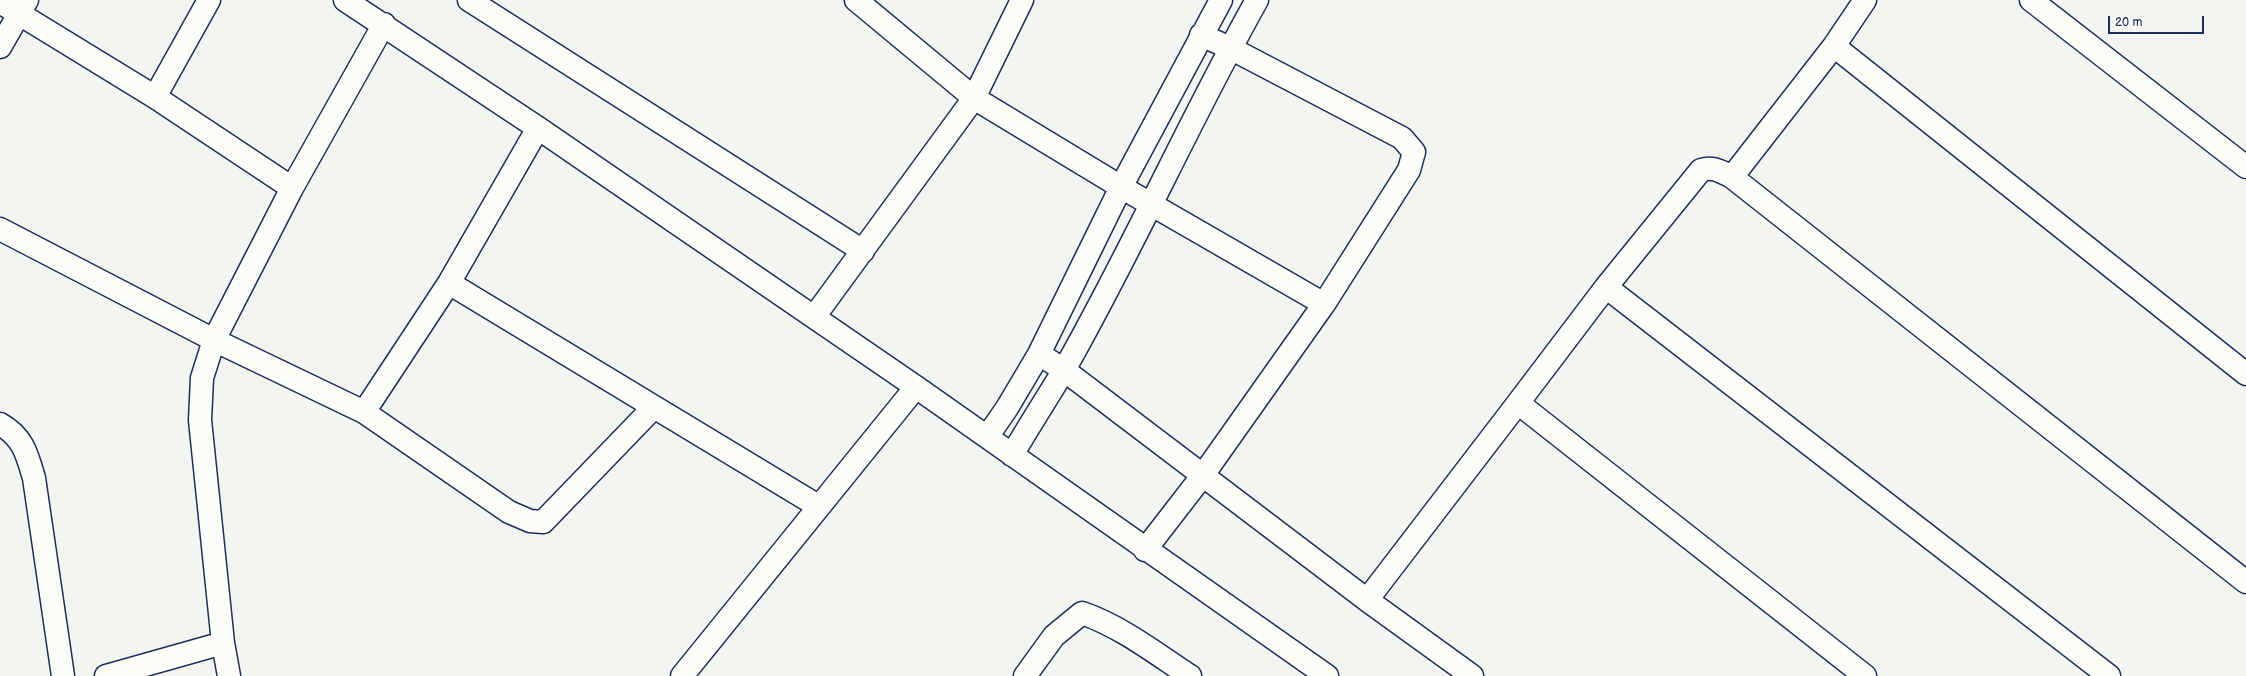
<!DOCTYPE html>
<html>
<head>
<meta charset="utf-8">
<style>
	body { margin:0 }
	#map { position:relative; width:2246px; height:676px; overflow:hidden; background:#f4f4f1; font-family:"Balsamiq Sans",sans-serif }
	canvas { display:block }
	.scale { position:absolute; left:2108px; top:16px; width:96px; height:18px; box-sizing:border-box; border:2px solid #1b2f5e; border-top:0; padding-left:5px; font-size:12px; line-height:14px; white-space:nowrap; color:#1b2f5e; -webkit-text-stroke:3px #fdfcf7; paint-order:stroke }
</style>
</head>
<body>
<div id="map">
<canvas width="2246" height="676"></canvas>
<div class="scale">20 m</div>
</div>
<script>
const c = document.querySelector('canvas').getContext('2d');
c.lineJoin = 'round';
function strokePath(path, color, width, dash) {
  c.strokeStyle = color;
  c.lineWidth = width;
  c.lineCap = dash ? 'butt' : 'round';
  c.setLineDash(dash || []);
  c.stroke(path);
}
const minor = new Path2D(`
	M345,0L538,128L916,387L1327,676
	M469,0L863,251
	M856,0L974,98L1022,0
	M2031,0L2246,167
	M0,2L155,97L209,0
	M1834,46L1865,0
	M0,47L27,0
	M155,97L292,188
	M1732,177L2246,582
	M0,229L214,340L364,412L509,512L530,521L543,522L654,407
	M449,283L818,506
	M1606,287L2109,676
	M814,317L974,98L1121,187L1324,304L1409,170L1414,152L1402,138L1230,48L1201,35
	M1039,354L1064,370L1367,600L1472,676
	M1518,403L1606,287L1701,170C1713,166 1722,172 1732,177L1834,46L2246,374
	M364,412L449,283L538,128
	M0,424C23,437 27,454 34,478L63,676
	M987,437L1007,408L1039,354L1121,187L1221,0
	M1012,455C1029,426 1047,398 1064,370C1133,249 1189,121 1257,0
	M1145,550L1203,475L1324,304
	M1367,600L1518,403L1865,676
	M106,676L223,643
	M229,676L223,643L200,420L202,378L214,340L292,188L384,24
	M682,676L916,387
	M1025,676L1054,636L1082,613C1122,627 1155,653 1190,676`);
strokePath(minor, '#1b2f5e', 25);
strokePath(minor, '#fdfcf7', 22);
</script>
</body>
</html>
